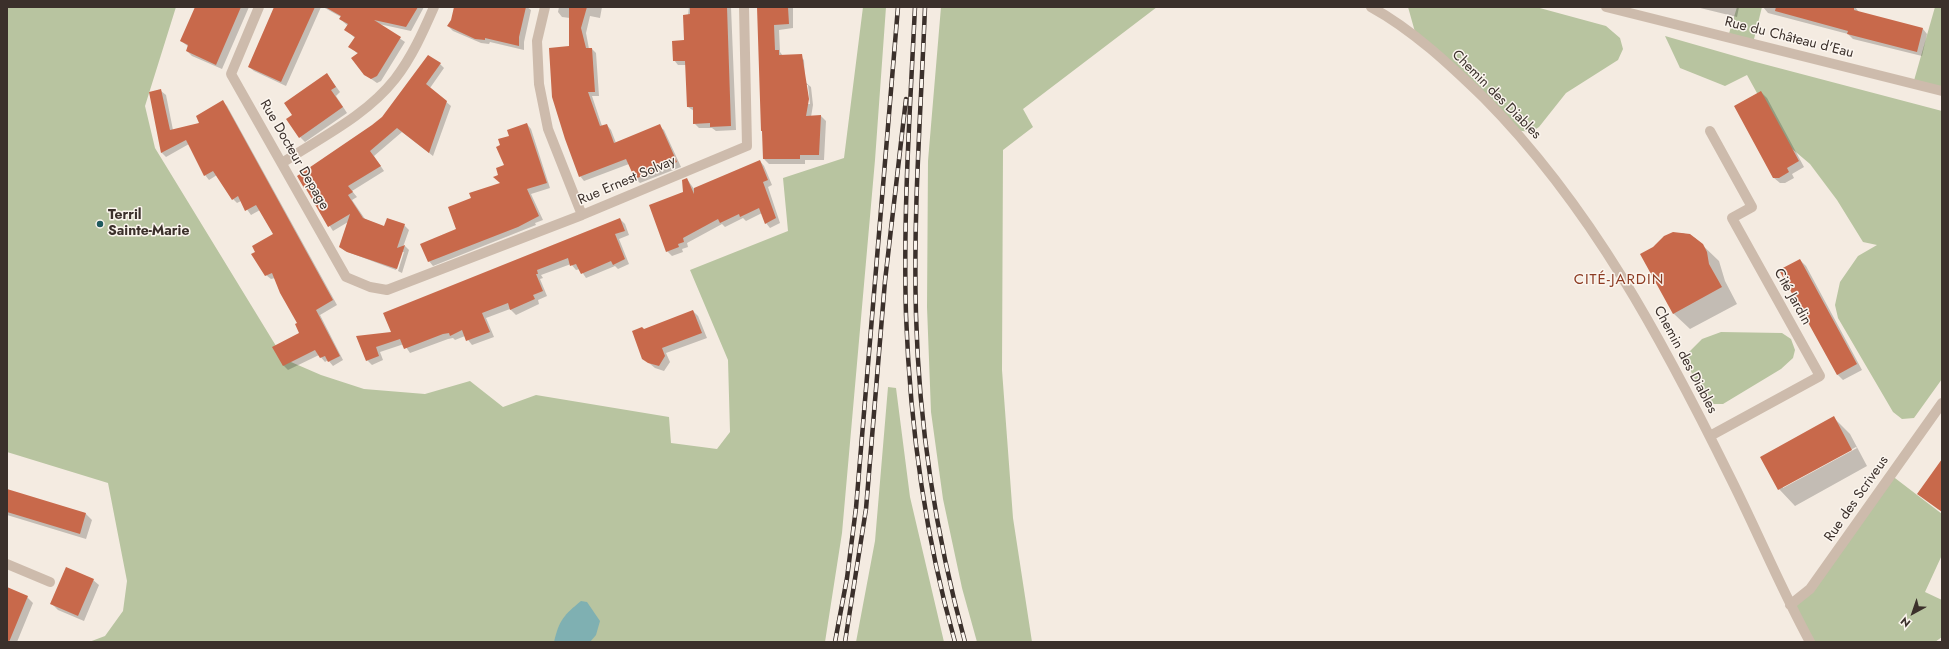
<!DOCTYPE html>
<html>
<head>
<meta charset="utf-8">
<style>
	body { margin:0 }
	#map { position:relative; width:1949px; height:649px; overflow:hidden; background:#f4ebe1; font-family:Jost,sans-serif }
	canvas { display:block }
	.frame { position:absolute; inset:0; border:8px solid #3b302b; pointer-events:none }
	.north { position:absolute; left:1893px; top:593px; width:40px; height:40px; -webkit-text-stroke:3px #fbf5ee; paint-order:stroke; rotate:220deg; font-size:11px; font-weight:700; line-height:16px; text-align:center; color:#3b302b }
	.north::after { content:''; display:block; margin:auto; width:14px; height:18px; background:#3b302b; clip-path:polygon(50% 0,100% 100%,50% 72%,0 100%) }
</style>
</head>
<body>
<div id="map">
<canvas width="1949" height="649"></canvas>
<div class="frame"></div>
<div class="north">N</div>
</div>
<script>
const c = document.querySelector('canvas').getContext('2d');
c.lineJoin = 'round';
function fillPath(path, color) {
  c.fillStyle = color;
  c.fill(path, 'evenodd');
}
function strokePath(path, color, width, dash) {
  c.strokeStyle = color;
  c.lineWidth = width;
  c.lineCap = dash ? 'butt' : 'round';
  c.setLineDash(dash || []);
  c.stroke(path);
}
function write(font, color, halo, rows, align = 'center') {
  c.font = font + ' Jost,sans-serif';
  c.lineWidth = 3;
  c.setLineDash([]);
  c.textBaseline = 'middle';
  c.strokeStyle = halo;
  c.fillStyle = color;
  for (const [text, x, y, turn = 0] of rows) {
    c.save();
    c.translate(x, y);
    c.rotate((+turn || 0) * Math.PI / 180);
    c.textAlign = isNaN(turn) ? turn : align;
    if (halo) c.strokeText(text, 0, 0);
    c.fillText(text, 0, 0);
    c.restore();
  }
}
fillPath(new Path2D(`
	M7,7H176L145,106L155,148L284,359L321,375L364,389L425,394L470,381L503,407L536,395L669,417L671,443L717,449L730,432L728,360L690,270L788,231L783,178L844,158L863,7H886L875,160L842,533L825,642H89L105,636L123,611L127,581L108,483L7,452Z
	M941,7H1157L1023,109L1033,127L1003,150L1002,370L1013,518L1032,642H977L962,588L943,499L931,412L927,307L928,161Z
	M1408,7H1536L1606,26L1620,38L1623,49L1618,60L1566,93L1539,127L1531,132L1514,130L1417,39Z
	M1737,7H1762L1753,43L1728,37Z
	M1935,7H1942V91L1913,84Z
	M1665,36L1752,61L1942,111V379L1914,418L1902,419L1893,412L1838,318L1835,305L1840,282L1858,256L1877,245L1863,242L1837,200L1810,164L1784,142L1747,75L1725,86L1680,68Z
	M1721,332L1782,333L1791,339L1795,350L1793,358L1781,369L1723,404H1712C1702,395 1686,367 1687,354L1702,339Z
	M888,387L896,388L910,497L944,642H856L875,541Z
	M1891,475L1942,514V555L1925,592L1942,600V637L1935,642H1810L1790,605L1810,589Z`), '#b8c4a0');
fillPath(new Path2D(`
	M581,601L587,602L600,621L596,635L590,642H554C559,620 564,615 581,601Z`), '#7fb0b2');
fillPath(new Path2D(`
	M196,7H249L222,69L192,56L187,51L189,47L181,41Z
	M275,7H321L286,86L254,71L249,67Z
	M323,7H424L411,31L379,24L405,42L381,81L377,83L364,74L358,54L350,47L355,38L346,30L348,26L340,19L341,17Z
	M455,7H527L531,10L524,42V50L490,42L489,44L481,43L453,31L448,26L452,21Z
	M559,7H602L600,18L590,16L586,33L589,49H592L596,53L599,96H592L602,126L607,125L611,130L616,143L659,126L664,130L681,167L640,183L635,178L629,164L584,181L580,176L570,47V18L562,17L558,12Z
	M689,7H731L736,130L716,131L712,128H699L694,123V111L688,107L686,65H678L674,60L685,41Z
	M758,7H793V28L779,30L780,52L783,56L799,55L804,60L805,82L811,87L813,105L811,117L821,116L826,121L824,160H805V164H769L764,159ZM806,85H808L810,104H808Z
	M1696,7H1739L1737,17Z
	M1763,7H1855L1859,12L1923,29L1927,34L1922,56L1853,39L1848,34L1768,13Z
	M440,64L444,68L430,88L451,106L433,156L402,132L374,156L384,171L352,191L357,197L352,200L365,219L385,227L404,225L409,230L403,247L405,246L409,250L402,273L398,271L404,252H402L396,270L345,251L340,246L348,222L333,231L298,177L373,126Z
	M327,74L340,92L336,96L347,113L305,142L300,137L294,116Z
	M161,91L166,95L173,130L201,123L223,102L227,106L337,305L320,315L343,360L333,366L328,360L325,362L319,355L288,370L284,366L274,347L300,334L298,324L275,278L271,279L266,275L275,234L260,210L251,215L241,201L237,203L233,199L217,175L209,180L205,175L189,144L166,157L162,153L150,93Z
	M1761,92L1767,98L1804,167L1792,174L1794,178L1785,183H1780L1774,178Z
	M527,124L531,129L550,188L531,194L543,220L535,223L536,225L433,266L429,261L457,229L472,199L502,184L499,175L505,166L511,137Z
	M760,161L764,166L772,185L768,187L780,223L770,228L766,223L762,213L746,221L743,218L725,227L722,224L687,243L688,247L682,249L683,252L672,256L667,251L687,179L694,189Z
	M620,219L625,224L629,235L619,239L629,264L618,269L615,266L586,278L580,269L576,270L571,264L541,275L543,278L540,279L547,296L538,300L539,304L516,315L510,309L486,318L494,337L472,345L465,336L455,340L453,338L448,339L410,353L404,344L380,352L383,360L372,365L367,360L357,337L392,333Z
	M1674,233H1683L1695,238L1719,261L1725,281L1737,304L1690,329L1673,313L1654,248Z
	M1800,260L1806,266L1862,370L1843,380L1837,374Z
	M693,311L698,316L707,338L666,353L670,362L664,371L655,368L643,358L644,330Z
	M1834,418L1850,434L1867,466L1795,506L1779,489ZM1856,447L1857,448L1783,488V486Z
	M7,490L86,514L92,520L86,539L7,515Z
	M93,580L99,585L84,621L58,610L52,604Z
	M7,592L27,597L33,603L17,642H7Z`), '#0003');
fillPath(new Path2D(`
	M195,7H241L216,65L186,51L188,45L180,41Z
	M274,7H315L281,82L248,67Z
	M325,7H418L406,27L374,20L401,37L377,76L371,79L364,75L351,58L358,53L348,47L355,37L344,30L348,24L339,19L341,16Z
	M454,7H526L519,37V46L485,38V40L475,39L447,26L451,20Z
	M569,7H587L581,28L586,48H592L595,92H588L600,126L607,124L614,143L660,124L677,162L635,179L626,159L579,177L565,139L552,97L549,48L569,46Z
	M690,7H727L731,126L710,127V123L693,124V107H687L685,61H673L672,41L684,40L683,15L690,14Z
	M757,7H788L789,24L774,25L775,50H779V55L802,54L809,99L806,116L821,115L819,155H800V159H763L762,131H761Z
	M1776,7H1854V10L1923,28L1917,52L1847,34L1848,31L1775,11Z
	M428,55L441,63L426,84L447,101L429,153L397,128L370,151L381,166L348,186L353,192L348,195L363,218L384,226L387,218L405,224L397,248L405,245L397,269L347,252L339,247L350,214L328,227L305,187L304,188L297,176L372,125L382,117Z
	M327,73L336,87L331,90L343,107L299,138L286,119L292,115L284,103Z
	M161,89L170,130L199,123L196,116L223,100L333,300L316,310L340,356L328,362L325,356L320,358L315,350L283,366L272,347L299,333L295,324L297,323L280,293L272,273L265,276L251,254L255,252L252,246L273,234L256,205L245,211L238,196L232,200L213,171L204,176L186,140L161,153L149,92Z
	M1761,91L1799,161L1787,168L1789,172L1779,178H1773L1734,106Z
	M527,123L547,183L527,189L539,216L518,227L428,262L420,244L456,229L448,207L471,198L469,193L500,183L493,177L498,175L496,168L504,165L496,147L500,145L498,139L509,136L507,130Z
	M760,160L768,180L763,182L776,218L765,224L759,208L740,217L739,214L720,223L718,219L683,238L684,242L678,244L679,247L666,252L649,205L683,192L682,180L687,178L694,194V188Z
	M620,218L625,231L615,234L625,259L613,265L611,261L581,274L576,264L570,266L568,258L537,270L538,274H536L543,291L533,295L535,299L510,310L508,303L482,313L490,332L466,341L462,330L450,336L449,333L443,334L404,349L400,339L376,347L379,356L366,361L356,336L391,332L383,313Z
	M1673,232L1690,234L1703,244L1707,252L1709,264L1722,287L1673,314L1640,254L1653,247L1664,236Z
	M1800,259L1857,364L1837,375L1779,270Z
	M693,310L702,333L662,348L665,356L659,366L648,363L642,359L632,331L642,327L644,329Z
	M1834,416L1852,450L1778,490L1760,457Z
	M1942,459V512L1917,494Z
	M7,489L86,513L80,534L7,512Z
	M66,567L94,579L78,616L50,604Z
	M7,587L28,596L9,642H7Z`), '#c8694b');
strokePath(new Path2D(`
	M259,7L231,74L346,277L370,287L387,290L582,215L747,146L744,7
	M545,7L537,41L539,84L548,129L582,215
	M1371,7C1413,30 1450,65 1484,98C1592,207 1664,343 1731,479C1758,533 1781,589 1810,642
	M1606,7L1942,91
	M1710,131L1752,207L1732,218L1820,376L1710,436
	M282,163C320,138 366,116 395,79C412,57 423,32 434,7
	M7,564L50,582
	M1790,605L1810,589L1942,403`), '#cdbbac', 10);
const rail = new Path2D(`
	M915,7C910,110 903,213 906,315C910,425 925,536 955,642
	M925,7C921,110 913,213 916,315C919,426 936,536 965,642
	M835,642L847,578L856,508L898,7
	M845,642L866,509L885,281L906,99`);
strokePath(rail, '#3b302b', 4.5);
strokePath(rail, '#fbf5ee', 3, [9]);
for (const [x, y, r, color] of [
	[100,224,4,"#1f5a5e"]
]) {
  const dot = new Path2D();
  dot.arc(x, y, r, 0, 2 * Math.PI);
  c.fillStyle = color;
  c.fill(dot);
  strokePath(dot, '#fbf5ee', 1.5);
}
write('14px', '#3b302b', '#fbf5ee', [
	["Rue du Château d'Eau",1789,38,14],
	["Chemin des Diables",1496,95,45],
	["Rue Docteur Depage",294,155,60],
	["Rue Ernest Solvay",627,181,-23],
	["Cité Jardin",1792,297,61],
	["Chemin des Diables",1685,360,62],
	["Rue des Scriveus",1857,499,-55]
]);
write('bold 14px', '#3b302b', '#fbf5ee', [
	["Terril",108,216],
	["Sainte-Marie",108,232]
], 'left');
c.letterSpacing = '1px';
write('15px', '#8c3b22', '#fbf5ee', [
	["CITÉ-JARDIN",1619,280]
]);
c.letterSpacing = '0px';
</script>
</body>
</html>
